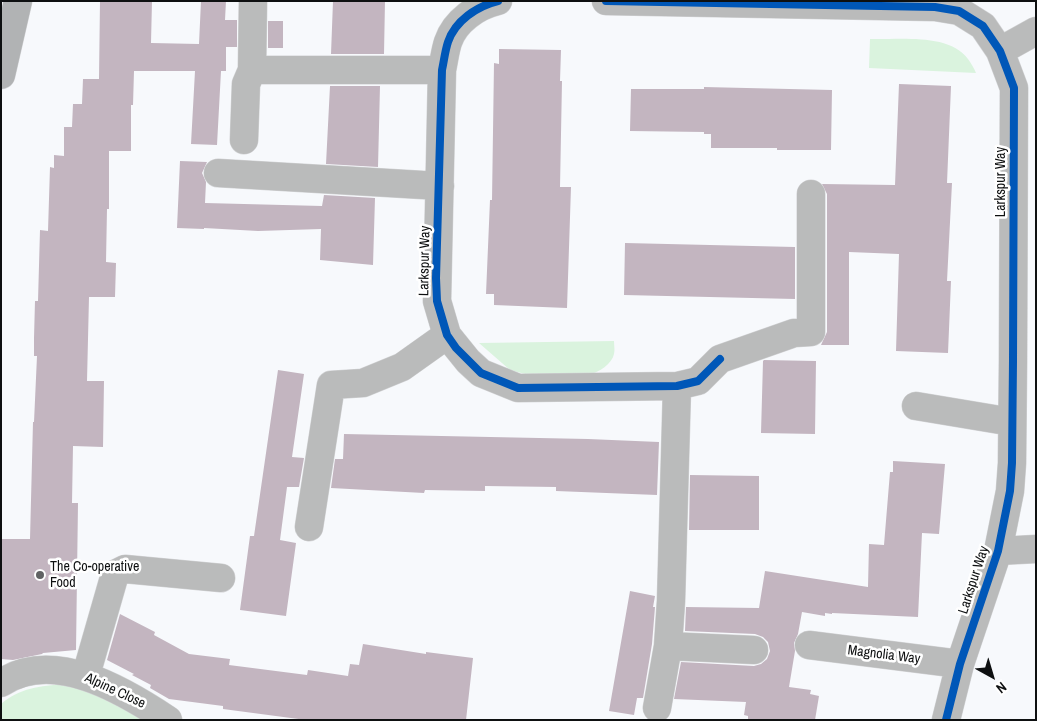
<!DOCTYPE html>
<html>
<head>
<meta charset="utf-8">
<style>
	body { margin:0 }
	#map { position:relative; width:1037px; height:721px; overflow:hidden; background:#f7f9fc; font-family:"Archivo Narrow",sans-serif }
	canvas { display:block }
	.frame { position:absolute; inset:0; border:2px solid #0e1011; pointer-events:none }
	.north { position:absolute; left:967px; top:651px; width:50px; height:50px; -webkit-text-stroke:4px #fff; paint-order:stroke; rotate:141deg; font-size:14px; font-weight:700; line-height:20px; text-align:center; color:#0e1011 }
	.north::after { content:''; display:block; margin:auto; width:18px; height:22px; background:#0e1011; clip-path:polygon(50% 0,100% 100%,50% 72%,0 100%) }
</style>
</head>
<body>
<div id="map">
<canvas width="1037" height="721"></canvas>
<div class="frame"></div>
<div class="north">N</div>
</div>
<script>
const c = document.querySelector('canvas').getContext('2d');
c.lineJoin = 'round';
function fillPath(path, color) {
  c.fillStyle = color;
  c.fill(path, 'evenodd');
}
function strokePath(path, color, width, dash) {
  c.strokeStyle = color;
  c.lineWidth = width;
  c.lineCap = dash ? 'butt' : 'round';
  c.setLineDash(dash || []);
  c.stroke(path);
}
function write(font, color, halo, rows, align = 'center') {
  c.font = font + ' "Archivo Narrow",sans-serif';
  c.lineWidth = 5;
  c.setLineDash([]);
  c.textBaseline = 'middle';
  c.strokeStyle = halo;
  c.fillStyle = color;
  for (const [text, x, y, turn = 0] of rows) {
    c.save();
    c.translate(x, y);
    c.rotate((+turn || 0) * Math.PI / 180);
    c.textAlign = isNaN(turn) ? turn : align;
    if (halo) c.strokeText(text, 0, 0);
    c.fillText(text, 0, 0);
    c.restore();
  }
}
fillPath(new Path2D(`
	M870,39C899,40 949,33 968,59C971,63 974,68 976,73L869,68Z
	M614,341C614,345 615,350 614,354C612,364 599,372 589,375H529L510,370L479,343Z
	M64,684L95,690L153,720H1V704C19,688 41,686 64,684Z`), '#daf3de');
fillPath(new Path2D(`
	M100,1H152L151,43L199,44L201,1H226L225,20H237V47H226V71H221L217,145L191,144L195,71H134L133,105H131V151H109V209H107L106,262L116,263L115,297H89L87,381H104L103,447L73,446L72,503H78L76,650L43,653L42,654L13,660L1,659V539H30L33,422H34L37,356H34V338L35,301H38L40,230L48,231L50,167L54,168V155L64,156V127H72L73,104H82L83,79H99Z
	M333,1H385L384,54H331Z
	M268,21H283V48H268Z
	M499,49L561,50L560,81H562L560,187H571L567,308L494,305V294H486L490,200H492L494,63L499,64Z
	M899,84L951,86L947,183H952L947,281H951L948,353L896,351L899,254L849,252V345H821L827,332V194L822,184L895,185Z
	M330,86H380L378,167L326,164Z
	M704,87L832,90L831,150H777V148H711V134H704V132L630,131L631,89H704Z
	M180,161L207,162L202,173L206,182L205,203L322,206L324,195L375,198L373,265L320,260L321,229L258,231L204,228V229L177,228Z
	M625,243L795,247V299L624,295Z
	M764,360L816,361L815,434L761,433L763,361Z
	M278,370L304,374L292,457L304,458L299,487H287L280,540L296,543L286,616L240,610L250,536H254Z
	M344,434L588,439L659,442L657,495L556,491V487L485,486V491L425,490L424,493L331,488L335,459H343Z
	M893,461L945,464L939,534L922,533L918,617L832,613V614L825,613V616L802,612L798,634L794,643L795,651L789,687L811,690L810,694L819,696L815,720H748V716L744,715L746,702L674,699L681,662L754,666L761,664L767,659L770,651L768,642L763,637L755,634L685,631L686,607L759,608L765,571L868,587L869,544L884,545L890,472H893Z
	M690,475L759,476V530H689Z
	M630,591L655,596L653,607H655L652,644L643,698H637L634,715L609,711Z
	M120,614L155,632L154,635L189,654L230,659L229,665L307,675L308,670L348,676L350,664L359,665L363,644L426,654V652L473,658L466,720H306L223,709V706L169,699L150,688L151,685L132,675L134,674L107,660Z`), '#c3b5c0');
const minor = new Path2D(`
	M498,1C477,6 455,21 448,42C445,51 444,61 442,70L437,301L447,335L468,361L481,373L518,388L677,386L698,381L720,359L794,333L811,332V194
	M606,1L935,7L959,11L983,26L1000,51L1014,88L1013,361L1012,463L1010,491L998,551L960,664L946,720
	M1000,51L1036,31
	M252,70H442
	M244,140L246,84L252,70L253,1
	M218,173L440,186
	M916,406L1012,422
	M309,527L331,385L363,383L402,367L447,335
	M998,551L1036,549
	M809,645L960,664
	M668,646L754,650
	M86,675L115,574L125,569L221,578
	M1,683C53,648 123,690 168,720
	M657,708L668,646L671,601L677,386`);
const major = new Path2D(`
	M1,75L18,1`);
strokePath(minor, '#d3d4d6', 29);
strokePath(major, '#d3d4d6', 29);
strokePath(minor, '#babbbb', 28);
strokePath(major, '#b1b3b4', 28);
strokePath(new Path2D(`
	M498,1C477,6 455,21 448,42C445,51 444,61 442,70L436,278L437,301L447,335L456,348L481,373L518,388L677,386L698,381L720,359
	M606,1L935,7L959,11L983,26L1000,51L1014,88L1013,361L1012,463L1010,491L998,551L960,664L946,720`), '#0057b8', 8);
for (const [x, y, r, color] of [
	[40,575,5,"#606263"]
]) {
  const dot = new Path2D();
  dot.arc(x, y, r, 0, 2 * Math.PI);
  c.fillStyle = color;
  c.fill(dot);
  strokePath(dot, '#fff', 2);
}
write('14px', '#0e1011', '#fff', [
	["Larkspur Way",1001,182,-90],
	["Larkspur Way",425,261,-89],
	["Larkspur Way",974,580,-72],
	["Magnolia Way",884,655,7],
	["Alpine Close",115,691,25]
]);
write('14px', '#0e1011', '#fff', [
	["The Co-operative",50,567],
	["Food",50,583]
], 'left');
</script>
</body>
</html>
